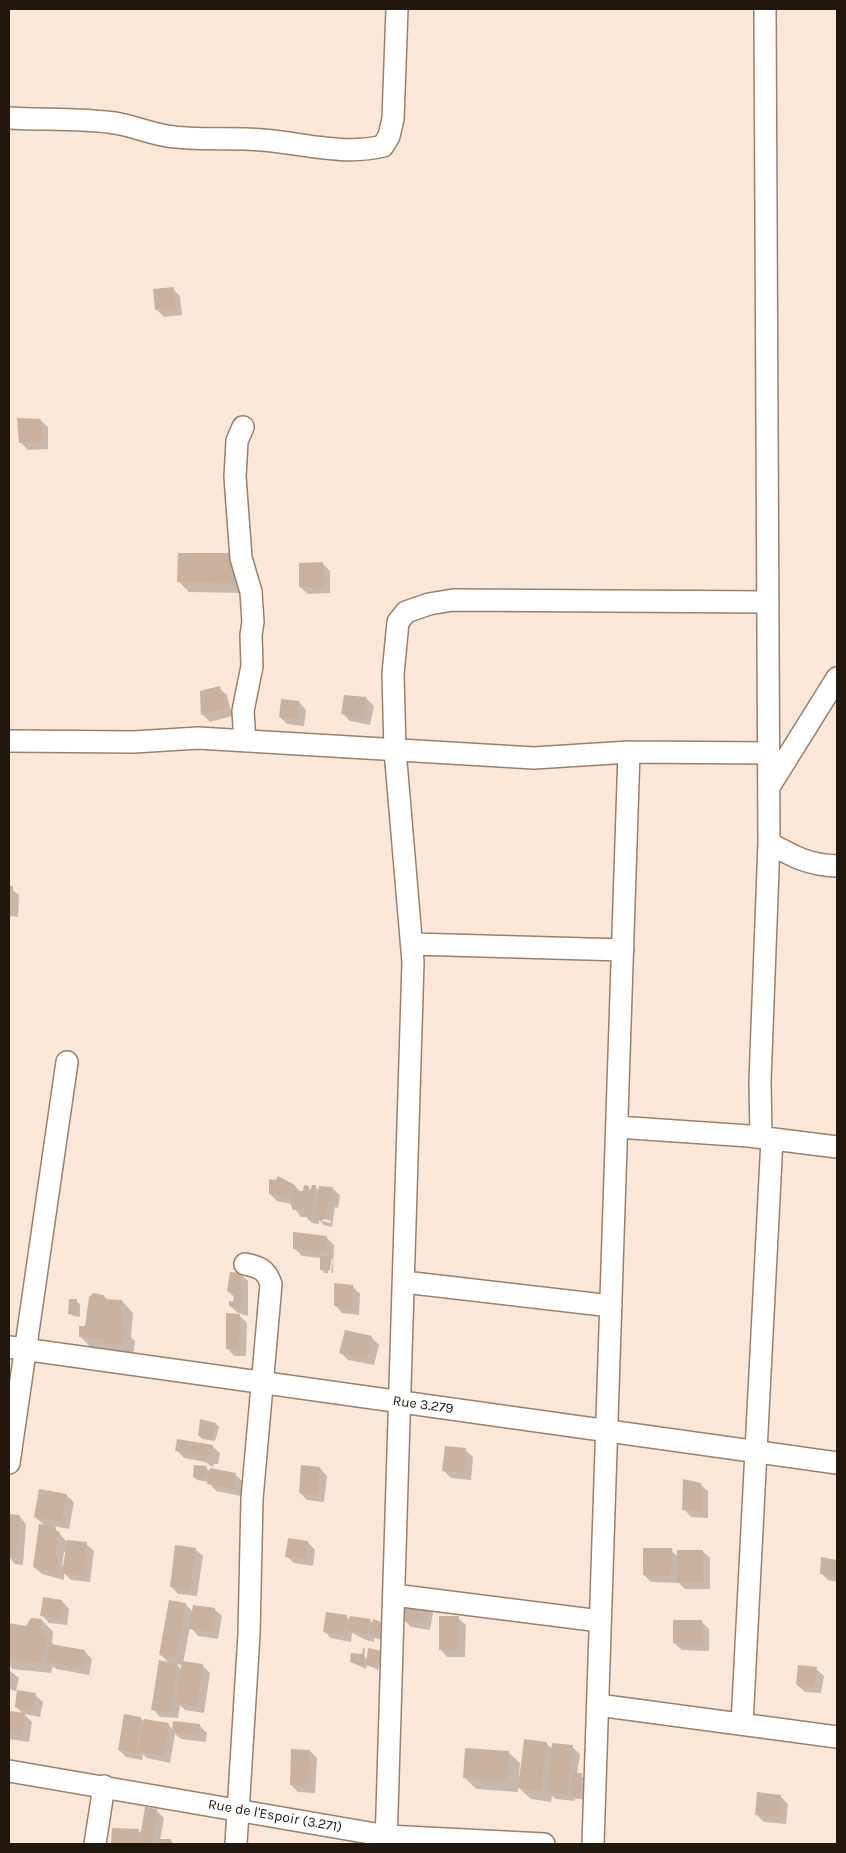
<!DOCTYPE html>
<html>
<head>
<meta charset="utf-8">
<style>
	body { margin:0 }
	#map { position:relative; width:846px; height:1853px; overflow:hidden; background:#fae7d8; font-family:Karla,sans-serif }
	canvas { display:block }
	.frame { position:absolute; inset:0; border:10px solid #21170d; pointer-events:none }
</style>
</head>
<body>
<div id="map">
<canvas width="846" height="1853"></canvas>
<div class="frame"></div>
</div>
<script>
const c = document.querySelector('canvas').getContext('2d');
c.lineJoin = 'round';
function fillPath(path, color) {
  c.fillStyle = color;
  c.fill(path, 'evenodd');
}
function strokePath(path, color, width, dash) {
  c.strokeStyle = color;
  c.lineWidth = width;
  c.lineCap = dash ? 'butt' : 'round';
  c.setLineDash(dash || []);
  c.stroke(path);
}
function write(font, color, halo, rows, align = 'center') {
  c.font = font + ' Karla,sans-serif';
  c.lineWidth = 4;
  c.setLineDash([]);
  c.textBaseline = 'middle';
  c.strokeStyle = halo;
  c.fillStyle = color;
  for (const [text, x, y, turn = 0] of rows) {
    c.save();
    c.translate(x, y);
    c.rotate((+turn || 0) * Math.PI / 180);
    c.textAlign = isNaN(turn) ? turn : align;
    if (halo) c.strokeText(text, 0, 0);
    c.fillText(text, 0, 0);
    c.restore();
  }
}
fillPath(new Path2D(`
	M173,289L180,296L182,315L164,317L156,309Z
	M40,420L48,427V449L28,450L20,442Z
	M323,564L330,571V593L308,594L300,587Z
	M245,566V593L189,592L178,581Z
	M219,688L227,695L232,716L210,722L203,715L202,692Z
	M367,699L374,706L370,725L350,721L343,714Z
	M299,702L306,710L304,726L287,724L280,717Z
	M9,887L19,895L18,917L9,916Z
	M279,1177L295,1186L301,1192H304L308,1187L312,1191L313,1186L319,1190L332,1188L340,1195L338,1208L335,1207L332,1227L324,1225L319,1220V1224L312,1223L306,1217H301L291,1204L277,1201L270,1194ZM322,1218L331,1221V1223L322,1221Z
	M327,1238L334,1245L333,1273H331L333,1259H330L328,1273H325L321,1269V1258L302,1256L294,1248Z
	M240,1274L248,1281V1316L238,1313L230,1306L235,1304V1298L228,1291Z
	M352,1286L360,1294L359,1315L342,1313L335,1305Z
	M104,1296L109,1301H122L133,1313L131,1337L135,1341L133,1356L116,1355L110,1349L91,1348L80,1336Z
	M76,1301L80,1304V1317L73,1316L70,1313Z
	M239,1315L247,1323L246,1356H234L227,1348Z
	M371,1337L379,1345L374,1365L348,1360L340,1352Z
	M216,1424L219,1427L215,1441L202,1439L199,1435Z
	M212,1446L220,1453L218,1464H214L213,1467L205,1462L184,1458L177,1450Z
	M465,1450L473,1457L471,1480L451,1478L444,1471Z
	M206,1468L211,1472L235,1474L242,1481L241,1496L216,1491L209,1482L197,1480L194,1477Z
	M320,1468L327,1476L324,1502L307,1500L300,1493Z
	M700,1484L708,1491V1518L691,1517L684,1509Z
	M66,1495L74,1502L69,1529L53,1526L66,1541L86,1544L94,1551L90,1582L71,1580L64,1573V1580L42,1574L34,1567L44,1525L35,1517ZM64,1552H66L64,1568L62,1565Z
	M11,1516H19L26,1524L23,1565L15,1564L9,1557Z
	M308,1542L315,1550L313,1566L294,1563L286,1556Z
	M195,1549L203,1556L197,1596L178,1594L171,1586Z
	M671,1550L678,1557L702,1551L710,1558V1589H685L679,1583L651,1582L644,1575Z
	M822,1559L837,1561V1582L828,1580L821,1573Z
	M44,1599L62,1601L69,1609L67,1625L49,1623L42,1615Z
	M185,1604L193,1612L214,1609L222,1616L218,1639L198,1636L190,1627L183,1663L202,1665L210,1673L204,1713L185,1710L180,1705L178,1718L160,1717L153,1709L169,1663L161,1655ZM176,1664L183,1665L182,1670Z
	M426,1606L433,1613L430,1630L411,1627L403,1619Z
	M346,1616L350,1620L380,1623L384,1626L381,1640L374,1638V1642L366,1640L352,1633L351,1642L331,1638L324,1631Z
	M458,1618L466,1625L465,1657H447L440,1649Z
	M42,1620L53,1632L52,1643L56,1646L84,1651L92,1659L89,1675L56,1669L53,1666L51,1673L12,1669L9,1665V1624L27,1627Z
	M702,1622L709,1629V1651L682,1650L674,1643Z
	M369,1649L385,1663H380L378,1670L367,1664L366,1669L351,1662L364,1656L368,1660Z
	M816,1669L824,1676L821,1693L805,1692L797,1685Z
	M9,1670L19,1678L16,1691L9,1689Z
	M35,1695L43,1702L40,1717L24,1714L32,1722L29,1742L9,1739V1712L24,1714L16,1707Z
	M140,1718L145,1722L168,1724L173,1730L199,1725L207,1733L206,1742L181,1739L175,1734L170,1763L147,1758L143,1754L142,1760L126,1757L119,1750Z
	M546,1743L553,1750L572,1747L580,1754L577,1775L585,1778L584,1799H575L574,1801L556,1799L552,1796L551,1802L531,1799L518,1787V1792L476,1789L465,1778L508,1752L520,1763L519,1776H521Z
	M310,1751L317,1758L315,1793L298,1792L291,1785Z
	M780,1796L788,1804L786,1824L764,1822L756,1814Z
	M156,1810L164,1818L160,1840H170L174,1844H113V1830H138L142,1834Z`), '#0003');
fillPath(new Path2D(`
	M174,287L175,308L155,310L153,289Z
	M17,418L41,419V442L19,443Z
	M178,553H234V583L177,582Z
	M323,562L324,587H299V563Z
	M220,686L226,709L201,715L200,691Z
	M344,695L367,697L363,719L341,714Z
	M281,699L299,701L297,719L279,717Z
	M9,886H13L11,910H9Z
	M278,1176L295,1185L285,1197L269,1194V1179L276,1180Z
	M304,1185L309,1186L307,1192L310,1193L312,1185H316L312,1217L303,1216L304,1210H293L290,1203L294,1191H303Z
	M319,1186L333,1187L331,1201H328L325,1220L315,1218Z
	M293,1232L327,1236L326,1252L293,1249Z
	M320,1256H332L330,1270H320Z
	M230,1272L241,1273V1309L229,1306V1301L233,1302L234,1295L227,1291Z
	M334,1283L353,1285L352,1309L334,1306Z
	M93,1293L104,1295V1299L122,1300L121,1328H125L122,1345L103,1344L104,1339L79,1337V1326H85L89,1297Z
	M69,1299H77V1315L68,1314Z
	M226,1313L240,1314L239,1350L226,1349Z
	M345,1330L372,1336L367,1358L339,1353Z
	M200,1419L216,1423L211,1439L198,1436Z
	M177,1439L213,1445L211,1458L207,1457L205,1461L201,1459L203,1456L175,1451Z
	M445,1446L466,1448L464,1473L442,1471Z
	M194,1465L207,1466L204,1479L193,1477Z
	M301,1465L320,1467L317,1495L299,1493Z
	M210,1468L236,1473L234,1489L207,1484Z
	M683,1479L701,1483V1511L682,1510Z
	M39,1489L67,1494L62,1522L34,1517Z
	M10,1514L20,1515L16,1558L9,1557Z
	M39,1524L51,1525L56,1527L55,1531L60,1532L55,1558L58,1560L57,1573L33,1567Z
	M288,1538L308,1541L306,1559L285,1557Z
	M67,1540L87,1542L83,1576L62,1573Z
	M175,1545L196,1548L190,1590L170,1587Z
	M643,1548H672L671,1576L643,1575Z
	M677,1550H703V1582H677Z
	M821,1557L837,1560V1577L820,1574Z
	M43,1597L62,1600L60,1618L40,1616Z
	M169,1600L186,1603L176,1658L159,1655Z
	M405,1601L427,1605L423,1623L402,1620Z
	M193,1605L215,1608L211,1632L189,1629Z
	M326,1612L347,1615L344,1635L323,1632Z
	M350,1616L371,1619L366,1635L347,1629Z
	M439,1616H459L458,1650H439Z
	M31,1618L42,1619L41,1634L48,1637L40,1663L9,1659V1623L26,1626Z
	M373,1619L381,1622L378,1637L370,1635Z
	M673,1620H702V1644L673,1643Z
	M50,1644L85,1650L82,1668L47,1662Z
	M363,1648L365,1649L363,1666L350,1662L351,1653L362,1654Z
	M368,1648L382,1651V1660H377L375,1668L366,1665Z
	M159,1660L177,1664L171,1712L151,1710Z
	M182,1661L203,1664L197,1706L176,1703Z
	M798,1665L817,1667L814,1686L796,1685Z
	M17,1690L36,1693L33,1710L15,1707Z
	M9,1711L25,1713L22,1736L9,1734Z
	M124,1714L141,1717L135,1753L118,1750Z
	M144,1719L169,1723L163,1756L138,1751Z
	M173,1721L200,1724L199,1735L172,1732Z
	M524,1739L547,1742L541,1791L518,1788Z
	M552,1743L573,1745L567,1795L547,1792Z
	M465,1748L509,1751L507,1781L463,1778Z
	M291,1749L310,1750L308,1786L290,1785Z
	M572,1773H582L581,1796H571Z
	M757,1792L781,1795L779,1817L755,1815Z
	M145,1807L157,1809L152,1844L139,1843Z
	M112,1828L139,1829L138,1844H111Z
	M159,1839H171V1844H159Z`), '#cab19d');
const minor = new Path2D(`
	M9,118C44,120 80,118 115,123C133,126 149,133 167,136C199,141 231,137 262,140C301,143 344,156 383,146L389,136L393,119L397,9
	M243,427L237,441L235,477L241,558L251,592L253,622L251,635L252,666L243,711L245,741
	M9,741L134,742L198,738L534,758L629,752L769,753
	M769,787L837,678
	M769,843C794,857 809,865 837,866
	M413,944L623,950
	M617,1127L749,1136L837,1147
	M761,1137L760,1081L769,843L765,9
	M404,1282L611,1306
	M9,1347L837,1463
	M9,1463L67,1062
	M394,1595L600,1621
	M598,1705L837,1737
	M742,1724L772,1139
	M9,1771L387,1836L544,1844
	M95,1844L104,1786
	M236,1844L249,1634L252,1499L271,1284C266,1269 259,1267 245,1264
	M386,1844L413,962L395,750L393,674L398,622L406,612L429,604L453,600L768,602
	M593,1844L629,752`);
strokePath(minor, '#9c7f68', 24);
strokePath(minor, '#fff', 21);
write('14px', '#21170d', '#fff', [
	["Rue 3.279",423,1405,8],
	["Rue de l'Espoir (3.271)",275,1816,10]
]);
</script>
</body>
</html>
